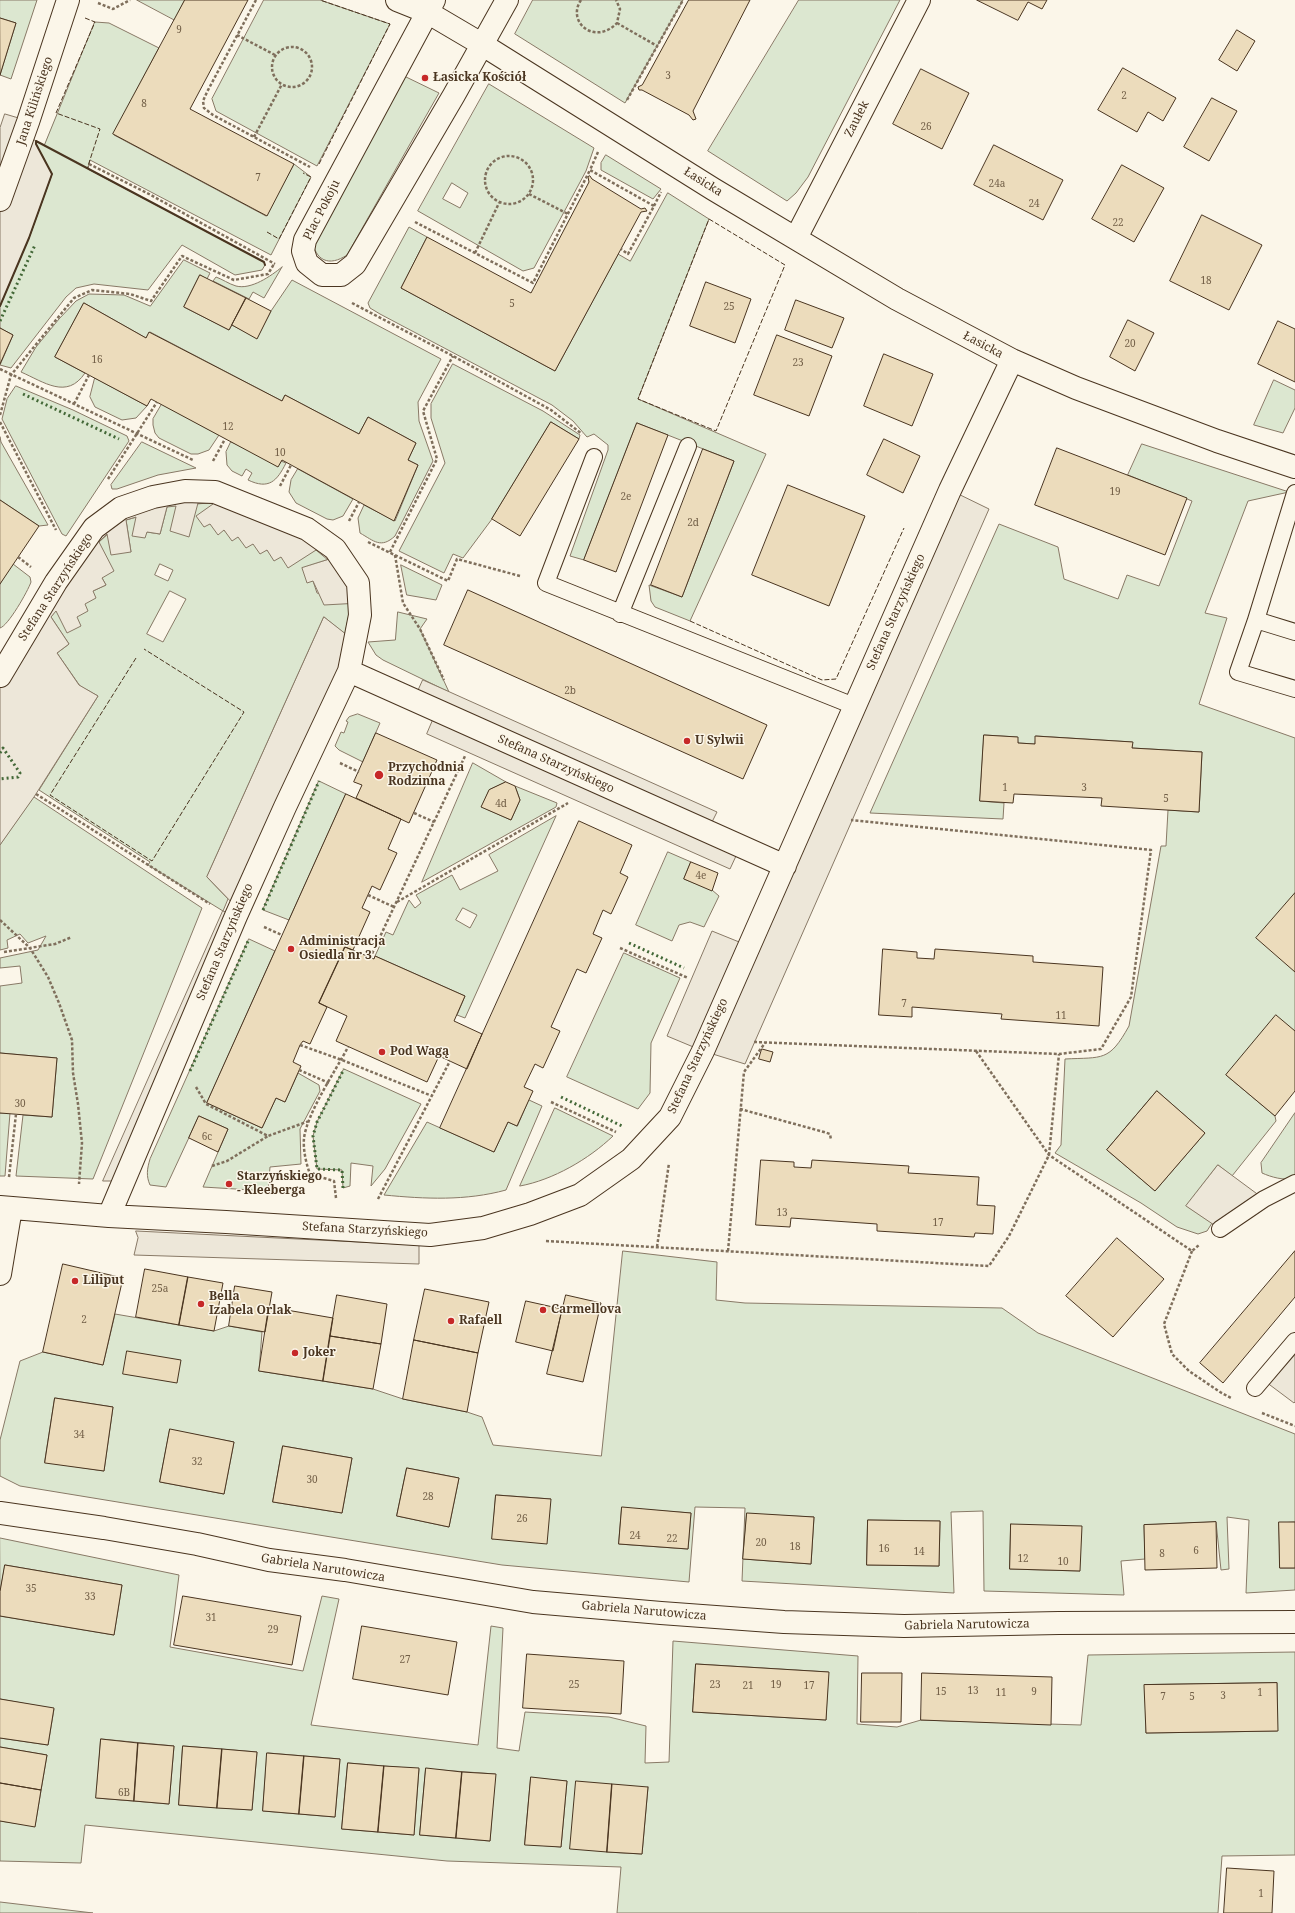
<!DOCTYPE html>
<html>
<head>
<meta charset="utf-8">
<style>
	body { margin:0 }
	canvas { display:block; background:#fbf6e9 }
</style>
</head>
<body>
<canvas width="1295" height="1913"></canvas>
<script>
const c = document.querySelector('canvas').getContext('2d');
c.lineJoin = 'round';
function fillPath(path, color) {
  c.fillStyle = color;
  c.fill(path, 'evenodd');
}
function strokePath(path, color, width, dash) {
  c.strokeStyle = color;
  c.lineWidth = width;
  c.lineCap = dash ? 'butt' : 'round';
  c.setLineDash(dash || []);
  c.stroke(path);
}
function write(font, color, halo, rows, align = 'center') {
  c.font = font + ' "Noto Serif",serif';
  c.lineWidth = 3;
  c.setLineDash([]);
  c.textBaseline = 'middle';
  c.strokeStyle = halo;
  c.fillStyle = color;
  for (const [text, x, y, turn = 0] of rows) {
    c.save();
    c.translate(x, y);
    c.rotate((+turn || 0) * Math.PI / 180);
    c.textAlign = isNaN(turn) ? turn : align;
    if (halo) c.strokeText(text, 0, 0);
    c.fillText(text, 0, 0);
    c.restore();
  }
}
const green = new Path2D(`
	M0,0H37L11,79L0,75L16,23L0,18Z
	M137,0H185L175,20Z
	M264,0H320L390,24L317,166L216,111L212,99Z
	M533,0H683L625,103L515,34Z
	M799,0H900L808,177L796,193L787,201L708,151Z
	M95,22L109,23L159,48L114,135L266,216L294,164L311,177L271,255L90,160L88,169L264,262L265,265L262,270L235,275L182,245L148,290L94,284L76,288L66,297L11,368L0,365L13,335L0,328V306L29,238L52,174L36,144V141L44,145Z
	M402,75L439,93L347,255C329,267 315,261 312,239Z
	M489,84L594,148L586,171L534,268L523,271L418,211ZM452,183L468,193L460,208L443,199Z
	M606,155L661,189L653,199L601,170V163Z
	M668,193L709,219L638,399L766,454L690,621L655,607L651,601L649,585L682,597L734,461L637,423L584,560L570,556L608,450V445L594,434L587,437L573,421L552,405L380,314L370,308L368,303L409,227L427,237L401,288L555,371L618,254L630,261Z
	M184,260L210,273L207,279L200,275L184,307L229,330L232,325L257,338L271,311L292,280L441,359L418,402L419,421L433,461L395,536C381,549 374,541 360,533L358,518L364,505L395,521L418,465L408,460L416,443L368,417L359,434L285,395L282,401L150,332L146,338L84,303L55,357L85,373C67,400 44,382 21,372L36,347L59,319L76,301L89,294L124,295L150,306Z
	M282,267L264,298L253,292L249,299L213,281L216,277C222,279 229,284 236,286C251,290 271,276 282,267Z
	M453,364L543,411L580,435L579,439L551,422L492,519L463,558L453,554L444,573L399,551L445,463L431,418V404Z
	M95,378L147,406L136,418L122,420L95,407L90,397Z
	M1274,380L1295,390V408L1283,433L1254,425Z
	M16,386L73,410L127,436L129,441L66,536L62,534L2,419L7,399Z
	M162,404L219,435L209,450L198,454H191L159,438L155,433L153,425V419Z
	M0,437L1,442L48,525L39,526L0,500Z
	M142,442L196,468L158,475L117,489H112L111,485Z
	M231,442L286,463C277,481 269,490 248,480L252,473L246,469L242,476L232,471L227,465L226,452Z
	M1142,444L1289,492L1248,501L1205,613L1227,618L1199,704L1295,738V1031L1226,1075L1275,1116L1276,1121L1232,1176L1218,1165L1187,1206L1212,1223L1207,1231L1198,1234L1177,1227L1141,1203L1055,1153L1061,1145L1065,1059C1103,1057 1109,1062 1129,1026L1161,846H1166L1168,810L1199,812L1202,752L1132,748V742L1036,736L1035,744L1018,743L1017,737L984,735L980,801L1004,803L1003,819L870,813L999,524L1058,547L1064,579L1118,599L1127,575L1159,586L1192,501L1128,475ZM1157,1091L1205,1133L1155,1191L1107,1150Z
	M298,469L353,499L343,516L333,520L327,519L296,503L289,492L291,480Z
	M209,503L214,504L210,524L281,557L316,550L328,560L302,569L313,581L317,593L351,604L345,634L324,617L207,877L228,899L223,911L148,865L150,862L39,790L98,696L80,686L57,653L69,644L51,617L56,610L76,617L93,591L106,585L102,578L99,542L108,534L131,552L126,520L137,517L147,532L160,534L167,507ZM160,564L173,570L168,581L155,575ZM170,591L186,599L163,642L147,634Z
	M13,564L30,577L31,582C28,591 8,626 0,628V584Z
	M401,565L442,585L436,600L407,595Z
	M398,612L427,619L420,629L449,692L383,660L376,655L368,642L395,640Z
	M358,714L380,723L363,762L339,750L335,746L341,732L344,733L348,722L346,721L349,717Z
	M473,763L506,782L489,790L482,807L511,820L520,800L515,786L557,803L556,807L422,882Z
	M319,781L346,794L289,920L263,910Z
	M34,797L202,908L93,1179L16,1176L23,1115L52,1117L57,1058L0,1053V986L22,983L20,966L0,968V958L38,950L46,936L28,943L20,934L7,940L8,948L0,950V845Z
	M556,816L465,1018L457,1015L465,996L375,956L386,932L393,935L409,900L415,908L421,903L416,895L452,875L460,890L498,871L489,855ZM463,908L477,915L470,928L456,920Z
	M668,852L691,862L684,879L712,890L719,896L704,927L690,922L679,925L672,941L636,925Z
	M249,939L275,951L207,1103L262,1128L276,1098L285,1102L298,1073L319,1085L320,1091L300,1129L301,1164L270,1167L268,1191L203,1187L228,1129L199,1116L166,1187L150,1185C146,1176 147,1169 150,1159Z
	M624,953L680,978L651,1043L650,1093L638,1109L567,1077Z
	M344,1069L421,1104L385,1169L371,1186L373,1166L351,1163L350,1186L343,1188L342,1170L317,1169L313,1136L317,1122Z
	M529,1100L542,1106L506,1190C466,1201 425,1199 384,1195L427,1122L494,1152L508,1122L517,1126Z
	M555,1108L613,1136C589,1159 553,1180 520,1186Z
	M0,1113H10L5,1176H0Z
	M1295,1113V1178C1284,1181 1271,1177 1262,1173L1261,1163Z
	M623,1251L717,1262L716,1300L745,1303L1002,1308L1038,1333L1295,1434V1522L1279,1523L1280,1568H1295V1590L1246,1593L1249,1520L1227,1517L1229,1569L1221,1570L1216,1522L1144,1525L1145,1559L1121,1561L1124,1595L984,1591L983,1511L951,1512L954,1593L742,1581L745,1508L695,1507L689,1582L502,1565L20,1486L0,1476V1440L20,1361L43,1352L103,1365L115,1314L214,1331L229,1326L262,1332L259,1371L373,1389L403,1399L467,1412L482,1417L493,1445L601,1456ZM55,1398L113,1407L104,1471L45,1462ZM170,1430L234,1442L224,1494L160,1482ZM283,1446L352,1458L342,1513L273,1502ZM407,1468L459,1478L449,1527L397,1516ZM496,1495H497L551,1499L493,1539ZM622,1508L691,1513L688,1549L619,1544ZM747,1514L814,1517L811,1564L744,1559ZM868,1520L940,1521L939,1566L867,1565ZM1011,1524L1080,1571L1010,1569Z
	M0,1538L179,1575L170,1647L303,1671L322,1596L339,1599L311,1725L478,1745L491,1626L503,1628L497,1748L519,1751L525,1712L609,1717L646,1726L645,1763L669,1762L673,1641L858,1656L857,1724L897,1727L921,1720L1081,1725L1088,1655L1295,1652V1855L1222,1856L1218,1913H617L621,1867L447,1861L85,1825L81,1863L0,1861V1821L35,1826L47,1755L0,1747V1738L48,1745L54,1709L0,1699V1616L114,1635L122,1585L5,1565L0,1592ZM696,1664L828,1672L826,1720L693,1712ZM1277,1683V1731L1146,1733L1145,1685ZM101,1739L174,1746L169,1804L97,1798ZM183,1746L257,1752L252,1810L179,1805ZM268,1753L340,1759L335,1817L263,1811ZM348,1763L419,1769L414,1835L342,1829ZM426,1769L495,1774L490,1841L420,1835ZM531,1778L567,1781L561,1847L525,1844ZM648,1787L642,1854L607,1852Z
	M0,1902L93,1913H0Z`);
fillPath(green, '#dce7d0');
strokePath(green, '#887966', 1);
const parking = new Path2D(`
	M5,114L22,119L19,130L36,141V144L52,174L29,238L0,306V128Z
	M950,490L989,509L745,1064L703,1051L667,1036L712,931L749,946Z
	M185,491L327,543L288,568L281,557L274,561L267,550L260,554L253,544L246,548L238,537L232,541L224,530L218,535L210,524L204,527L196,516L213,504L209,503H198L189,537L170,531L176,506L167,507L160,534L147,532L145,538L132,536L136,517L126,520L131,552L111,555L107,534L99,542L114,571L102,578L106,585L93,591L96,598L85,604L88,611L77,617L81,626L67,633L56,611L51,617L69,644L57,653L79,685L98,696L34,797L0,845V676L94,528Z
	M340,556L360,603L324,605L313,581L307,583L302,568Z
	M324,617L356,642L239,910L207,877Z
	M423,680L717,812L707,832L414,700Z
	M433,720L736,856L730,869L427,734Z
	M223,911L236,916L124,1181H103Z
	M1218,1165L1264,1199L1220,1229L1186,1206Z
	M136,1231L419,1245V1264L134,1255L138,1238Z
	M1295,1341V1402L1294,1403L1262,1379Z`);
fillPath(parking, '#ede7d9');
strokePath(parking, '#887966', 1);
const building = new Path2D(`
	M185,0H248L190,109L294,164L267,216L113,134Z
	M689,0H750L693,111L696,119L693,120L689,115L642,90H639L638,87L642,85Z
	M977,0H1047L1042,9L1028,2L1018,20Z
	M0,18L16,23L0,75Z
	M1237,30L1255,41L1237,71L1219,60Z
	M1123,68L1176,98L1163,121L1148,112L1137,132L1098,110Z
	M921,69L969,93L942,149L893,124Z
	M1212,98L1237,111L1209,161L1184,147Z
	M994,145L1063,180L1043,220L974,185Z
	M1122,165L1164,188L1134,242L1092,219Z
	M590,176L592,179L641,209L645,208L647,211L641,212L555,371L401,288L427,237L531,293L589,182L588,177Z
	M1202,215L1262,245L1229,310L1170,281Z
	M200,275L246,298L229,330L184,307Z
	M706,282L751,299L735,343L690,326Z
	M246,298L271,311L257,339L232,325Z
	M796,300L844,318L832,348L785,330Z
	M84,303L146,338L149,332L282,401L285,395L359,434L368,417L416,443L408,460L418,465L394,521L282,460L278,467L151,399L147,406L55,357Z
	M1128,320L1154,333L1135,371L1110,357Z
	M1278,321L1295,329V382L1258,364Z
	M0,328L13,335L0,364Z
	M777,335L832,356L809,416L754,395Z
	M884,354L933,374L912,426L864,406Z
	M551,422L579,439L520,536L492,519Z
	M637,423L668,435L616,572L584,560Z
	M884,439L920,456L903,493L867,475Z
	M1057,448L1187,498L1165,555L1035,505Z
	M703,449L734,461L682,597L651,585Z
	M788,485L865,516L829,606L752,575Z
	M0,500L39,526L0,584Z
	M468,590L767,725L743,779L444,645Z
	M376,733L437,760L409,823L356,798L362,785L354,782Z
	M984,735L1018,737V743L1035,744V736L1133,742L1132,748L1202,752L1199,812L1101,806L1102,798L1014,794L1013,803L980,801Z
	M506,782L515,786L520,800L511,820L481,807L489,790Z
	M346,794L401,819L388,849L397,853L380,890L372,886L362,908L370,912L353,950L345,947L319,1003L327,1007L310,1044L303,1041L300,1045L293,1062L301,1066L285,1102L276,1098L262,1128L207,1103Z
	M579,821L632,845L620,873L628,877L611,914L603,910L593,934L602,938L586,973L577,969L551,1027L560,1031L543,1068L535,1064L524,1087L533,1091L517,1126L508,1122L494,1152L440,1128Z
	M691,862L718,873L712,891L684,879Z
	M1295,893V972L1256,938Z
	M345,947L374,959L375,956L465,996L454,1021L482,1034L467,1069L439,1056L427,1082L336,1041L347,1016L319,1003Z
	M883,949L917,952V958L934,959L935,949L1033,956V962L1103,967L1099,1026L1001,1019L1002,1014L912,1007V1017L879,1015Z
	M1276,1015L1295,1031V1091L1275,1116L1226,1075Z
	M762,1049L773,1052L770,1062L759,1059Z
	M0,1053L57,1058L52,1117L0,1113Z
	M1157,1091L1205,1133L1155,1191L1107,1150Z
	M199,1116L228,1129L218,1152L189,1138Z
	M761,1160L794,1162V1167L811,1168L812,1160L909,1166L908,1173L979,1177L977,1205L995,1206L993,1234L975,1233L974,1237L877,1231V1224L791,1218L790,1227L756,1225Z
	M1117,1238L1164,1279L1113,1337L1066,1296Z
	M1295,1251V1297L1223,1383L1200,1363Z
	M63,1264L123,1278L103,1365L43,1352Z
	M145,1269L188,1277L179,1325L136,1317Z
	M188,1277L223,1283L214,1331L179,1325Z
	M235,1286L272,1292L265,1332L229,1326Z
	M425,1289L489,1302L478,1353L414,1340Z
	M337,1295L387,1304L381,1344L330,1336Z
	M566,1295L601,1303L583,1382L547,1374Z
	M526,1301L562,1309L553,1351L516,1342Z
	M269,1307L333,1318L323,1381L259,1371Z
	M330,1336L381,1344L373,1389L323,1381Z
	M414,1340L478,1353L467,1412L403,1399Z
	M127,1351L181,1360L177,1383L123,1374Z
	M55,1398L113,1407L104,1471L45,1463Z
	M170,1429L234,1442L224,1494L160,1482Z
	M283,1446L352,1458L342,1513L273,1502Z
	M407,1468L459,1478L449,1527L397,1516Z
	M496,1495L551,1499L547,1544L492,1539Z
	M622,1507L691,1513L688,1549L619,1544Z
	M747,1513L814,1517L811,1564L743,1559Z
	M868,1520L940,1521L939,1566L867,1565Z
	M1216,1522L1217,1568L1145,1570L1144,1525Z
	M1279,1522H1295V1568H1280Z
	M1011,1524L1082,1526L1080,1571L1010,1569Z
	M5,1565L122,1585L114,1635L0,1616V1592Z
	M183,1596L301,1616L292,1665L174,1645Z
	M362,1626L457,1642L448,1695L353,1679Z
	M527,1654L624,1661L621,1714L523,1708Z
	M696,1664L829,1672L826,1720L693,1712Z
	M862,1673H902L901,1722H861Z
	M922,1673L1052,1677L1051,1725L921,1720Z
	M1277,1683L1278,1731L1146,1733L1144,1685Z
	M0,1699L54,1708L48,1745L0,1738Z
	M101,1739L138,1743L134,1801L96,1798Z
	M138,1743L174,1746L169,1804L134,1801Z
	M183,1746L222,1749L217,1808L179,1805Z
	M0,1747L47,1755L41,1790L0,1783Z
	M222,1749L257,1752L252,1810L217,1808Z
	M267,1753L304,1756L299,1814L263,1811Z
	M304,1756L340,1759L335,1817L299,1814Z
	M348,1763L384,1766L378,1832L342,1829Z
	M384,1766L419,1768L414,1835L378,1832Z
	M426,1768L462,1772L456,1838L420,1835Z
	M462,1772L496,1774L490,1841L456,1838Z
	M531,1777L567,1781L561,1847L525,1845Z
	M576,1781L612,1784L607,1852L570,1849Z
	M0,1783L41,1790L35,1827L0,1821Z
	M612,1784L648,1787L642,1854L607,1852Z
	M1227,1868L1274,1871L1272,1913H1224Z`);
fillPath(building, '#ecdcbc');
strokePath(building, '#4a3520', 1);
const service = new Path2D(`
	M594,457L546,583L854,706
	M1295,493L1256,620L1238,672L1295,689
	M620,614L688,446
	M1256,620L1295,632
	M1220,1229L1264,1199L1295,1183
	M1255,1388L1295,1341`);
const minor = new Path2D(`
	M397,0L427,12L483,45L713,189L897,299L1012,360L1076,388L1217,441L1295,467
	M434,0L305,240L303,251L307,263L322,275H341L355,264L454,95L507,0
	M0,200L28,122L68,0
	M796,238L919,0
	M349,671L785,866
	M0,676L56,582L94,528L121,508L153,497L185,491L215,492L307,529L335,549L358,583L360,615L349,671L285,807L236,916L109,1216
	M0,1207L109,1216L226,1222L430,1235L483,1228L530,1214L580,1195L631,1159L670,1117L703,1051L950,490L1012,360
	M0,1274L11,1208
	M0,1513L104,1528L197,1544L269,1560L345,1570L533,1602L661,1613L784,1622L904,1626L1059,1623L1295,1622`);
strokePath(service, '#4a3520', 18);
strokePath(minor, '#4a3520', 24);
strokePath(new Path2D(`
	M256,0L207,92L203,101L204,108L213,115L310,167
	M581,0C566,22 595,46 617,23L620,9L616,0
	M98,3L113,9L130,0
	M617,23L657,46
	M237,35L275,55
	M272 67a20 20 0 1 1 40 0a20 20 0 1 1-40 0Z
	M627,100L683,0
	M254,137L282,84
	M598,152L590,170L654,206L628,254L621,249
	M485 180a24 24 0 1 1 48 0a24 24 0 1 1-48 0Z
	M89,164L149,194L275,264
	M529,194L568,214
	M654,206L661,192
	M415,222L533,283L590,170
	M475,253L499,203
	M352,303L453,356L551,410L582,434
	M0,369L193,460
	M74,404L89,375
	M0,415L11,375L74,298L92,290L130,294L151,301L182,256L234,280L268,274L274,264
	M0,422L56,530
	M213,461L225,439
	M108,479L157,402
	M280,486L291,465
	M349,521L359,502
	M368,542L448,581L457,559L520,576
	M390,552L437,459L423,411L453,356
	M395,555L403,603L420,629L444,680
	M18,557L31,567
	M340,763L359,772
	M36,794L210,904
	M414,813L434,822
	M368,895L394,907
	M397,902L568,803
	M0,920L30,948L48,977L59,1003L72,1040L73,1073L78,1104L82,1143L79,1184
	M264,927L282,935
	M620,948L688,978
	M4,952L55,944L72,937
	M370,958L465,756
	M754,1042L1059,1054L1101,1049L1131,997L1151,850L851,820
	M300,1045L342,1060L432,1096
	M976,1051L1049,1155L1192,1251L1199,1245
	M299,1070L329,1083
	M196,1087L206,1104L268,1136L309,1121
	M551,1102L616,1132
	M740,1109L824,1132L830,1134L831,1140
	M212,1166L227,1161L268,1136
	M9,1177L16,1114
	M336,1198L334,1181L310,1174C306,1163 303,1150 304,1138C308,1111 335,1072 348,1047
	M378,1199L450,1061
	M546,1241L989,1266L1009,1236L1049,1155L1059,1054
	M657,1247L669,1163
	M728,1251L744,1072L765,1043
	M1192,1251L1164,1324L1172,1354L1189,1371L1220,1392L1231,1398
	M1262,1413L1295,1426`), '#7f6f5c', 2.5, [3, 2]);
strokePath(service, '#fbf6e9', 16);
strokePath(minor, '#fbf6e9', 22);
strokePath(new Path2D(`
	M0,321L35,245
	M23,394L119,439
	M0,753L3,748L20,773L18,777L0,779
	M263,910L319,781
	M629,943L684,968
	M190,1071L249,939
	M561,1097L622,1126
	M343,1188L342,1170L317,1169L313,1136L317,1122L344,1069`), '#436837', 3, [2, 3]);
strokePath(new Path2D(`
	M85,18L95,22L56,113L100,129L87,169
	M319,164L390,24L320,0
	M709,219L785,265L716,431L638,399Z
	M267,232L279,239L311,177L303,173
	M690,621L822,680L836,679L904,528
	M136,658L50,795L152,861L244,712L144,649`), '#4a3520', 1, [5, 2]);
strokePath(new Path2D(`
	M0,306L29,238L52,174L36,144V141L264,262L265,265`), '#4a3520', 2);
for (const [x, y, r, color] of [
	[425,78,4,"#c62828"],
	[687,741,4,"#c62828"],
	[379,775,5,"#c62828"],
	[291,949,4,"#c62828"],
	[382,1052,4,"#c62828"],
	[229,1184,4,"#c62828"],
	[75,1281,4,"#c62828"],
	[201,1304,4,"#c62828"],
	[543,1310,4,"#c62828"],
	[451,1321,4,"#c62828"],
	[295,1353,4,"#c62828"]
]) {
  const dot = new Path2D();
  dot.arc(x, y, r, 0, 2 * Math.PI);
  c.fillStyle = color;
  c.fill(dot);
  strokePath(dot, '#fbf6e9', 1.5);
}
write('10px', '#725f47', null, [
	["9",179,30],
	["3",668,76],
	["2",1124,96],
	["8",144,104],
	["26",926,127],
	["7",258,178],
	["24a",997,184],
	["24",1034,204],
	["22",1118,223],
	["18",1206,281],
	["5",512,304],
	["25",729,307],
	["20",1130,344],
	["16",97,360],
	["23",798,363],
	["12",228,427],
	["10",280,453],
	["19",1115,492],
	["2e",626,497],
	["2d",693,523],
	["2b",570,691],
	["1",1005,788],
	["3",1084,788],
	["5",1166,799],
	["4d",501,804],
	["4e",701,876],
	["7",904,1004],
	["11",1061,1016],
	["30",20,1104],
	["6c",207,1137],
	["13",782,1213],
	["17",938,1223],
	["25a",160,1289],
	["2",84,1320],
	["34",79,1435],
	["32",197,1462],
	["30",312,1480],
	["28",428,1497],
	["26",522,1519],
	["24",635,1536],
	["22",672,1539],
	["20",761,1543],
	["18",795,1547],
	["16",884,1549],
	["6",1196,1551],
	["14",919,1552],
	["8",1162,1554],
	["12",1023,1559],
	["10",1063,1562],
	["35",31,1589],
	["33",90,1597],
	["31",211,1618],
	["29",273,1630],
	["27",405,1660],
	["25",574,1685],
	["23",715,1685],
	["19",776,1685],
	["21",748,1686],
	["17",809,1686],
	["13",973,1691],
	["15",941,1692],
	["9",1034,1692],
	["11",1001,1693],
	["1",1260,1693],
	["3",1223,1696],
	["7",1163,1697],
	["5",1192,1697],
	["6B",124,1793],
	["1",1261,1894]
]);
write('bold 12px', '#4a3520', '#fbf6e9', [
	["Łasicka Kościół",433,78],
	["U Sylwii",695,741],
	["Przychodnia",388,768],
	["Rodzinna",388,782],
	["Administracja",299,942],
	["Osiedla nr 3",299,956],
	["Pod Wagą",390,1052],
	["Starzyńskiego",237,1177],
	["- Kleeberga",237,1191],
	["Liliput",83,1281],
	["Bella",209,1297],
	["Izabela Orlak",209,1311],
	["Carmellova",551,1310],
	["Rafaell",459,1321],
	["Joker",303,1353]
], 'left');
write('12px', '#4a3520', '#fbf6e9', [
	["Jana Kilińskiego",35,101,-72],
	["Zaułek",857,119,-63],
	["Łasicka",703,182,32],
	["Plac Pokoju",322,210,-63],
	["Łasicka",983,345,28],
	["Stefana Starzyńskiego",56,587,-57],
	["Stefana Starzyńskiego",896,612,-66],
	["Stefana Starzyńskiego",556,764,24],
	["Stefana Starzyńskiego",225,942,-67],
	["Stefana Starzyńskiego",698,1056,-65],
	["Stefana Starzyńskiego",365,1230,3],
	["Gabriela Narutowicza",323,1568,9],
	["Gabriela Narutowicza",644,1611,5],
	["Gabriela Narutowicza",967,1625,-1]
]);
</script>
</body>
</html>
